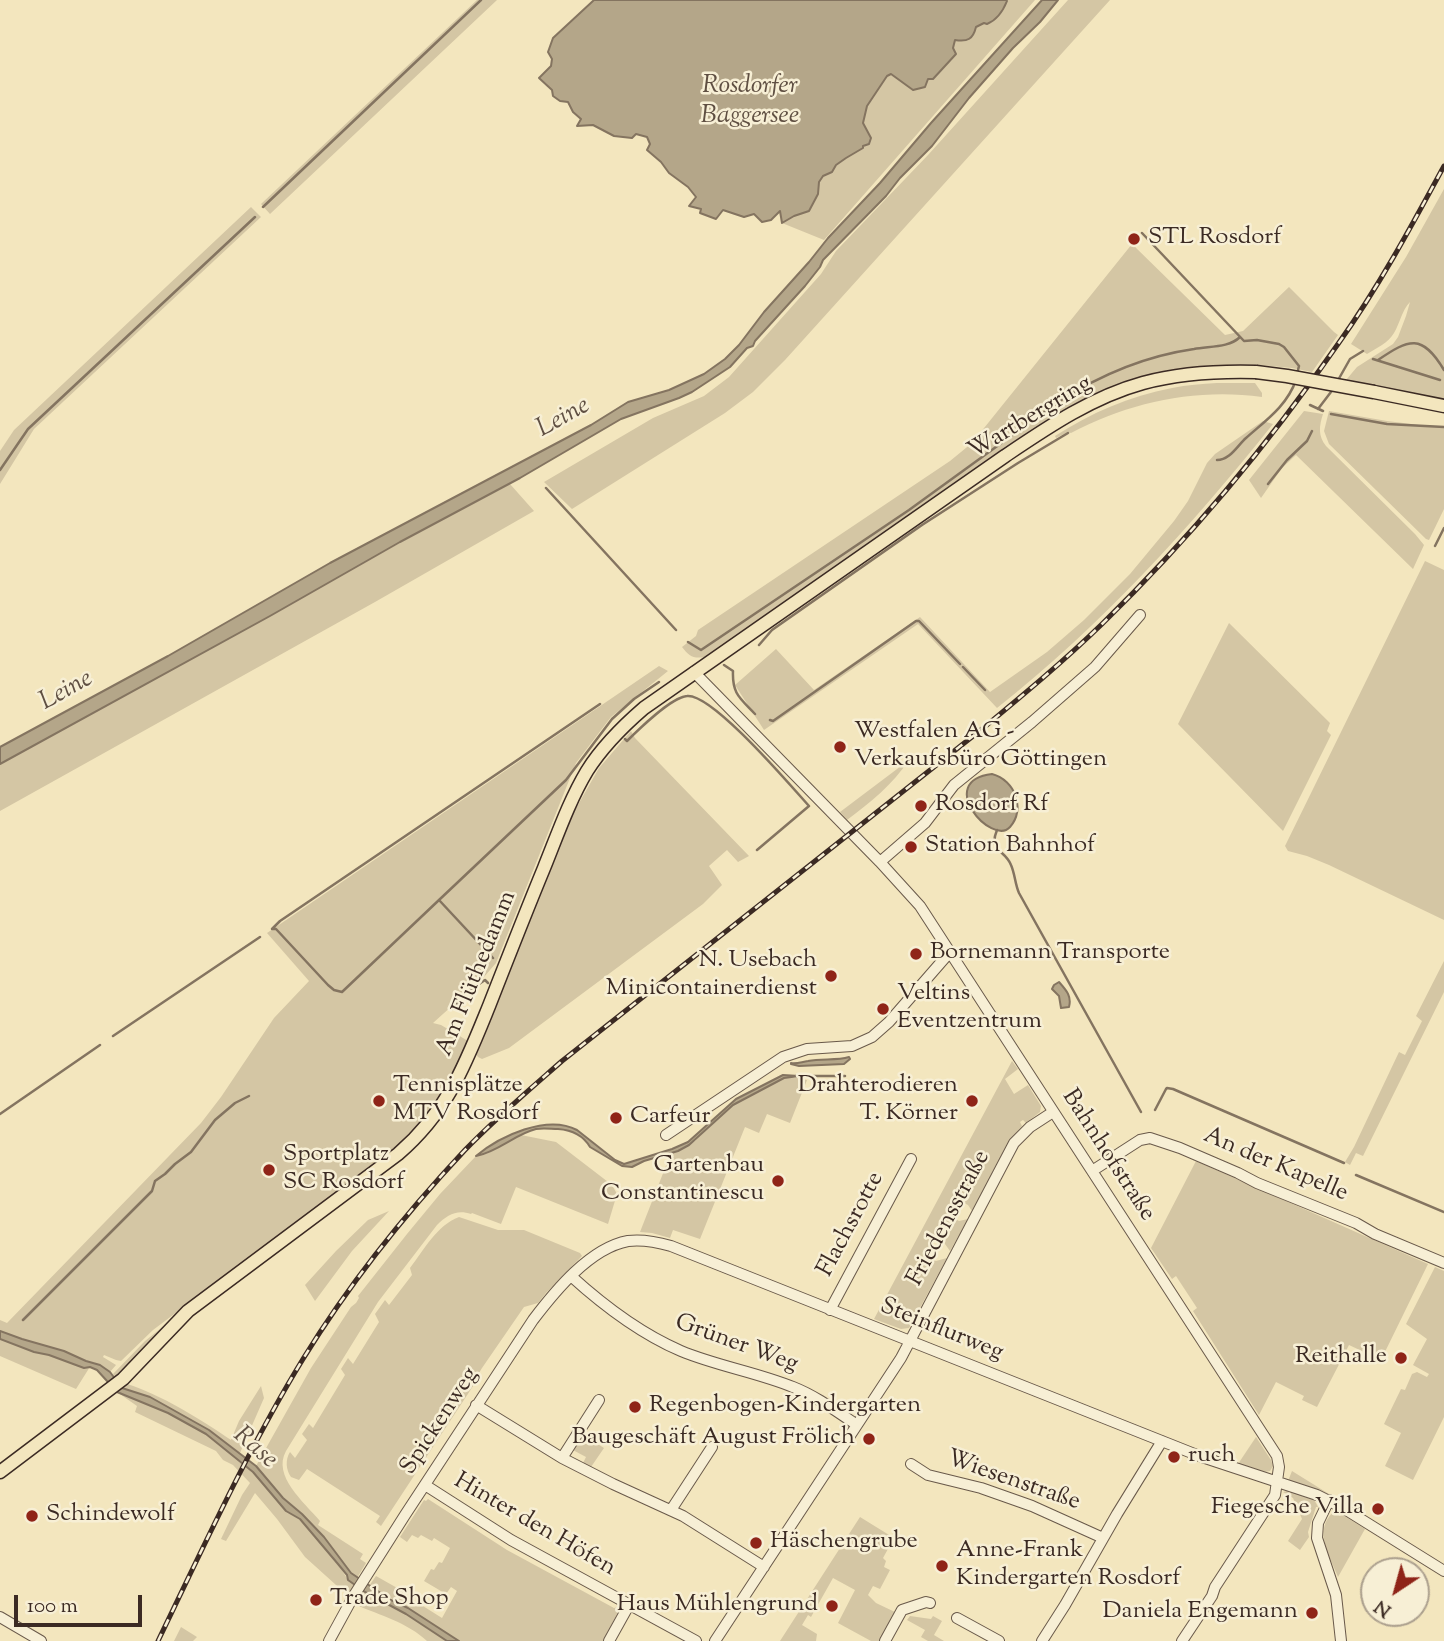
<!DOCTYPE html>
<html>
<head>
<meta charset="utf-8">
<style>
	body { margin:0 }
	#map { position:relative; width:1444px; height:1641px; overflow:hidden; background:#f3e6be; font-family:"Sorts Mill Goudy",serif }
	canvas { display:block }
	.north { position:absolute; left:1360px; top:1557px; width:70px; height:70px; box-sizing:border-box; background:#f7efd5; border:2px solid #aca08e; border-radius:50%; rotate:216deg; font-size:19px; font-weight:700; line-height:28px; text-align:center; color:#3b2a23 }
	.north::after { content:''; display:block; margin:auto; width:24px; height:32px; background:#8f2418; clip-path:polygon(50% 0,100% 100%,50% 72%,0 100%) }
	.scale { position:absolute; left:14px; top:1595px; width:128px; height:32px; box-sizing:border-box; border:4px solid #3b2a23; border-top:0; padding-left:9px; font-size:21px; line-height:24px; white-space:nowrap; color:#3b2a23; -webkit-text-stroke:5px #f7efd5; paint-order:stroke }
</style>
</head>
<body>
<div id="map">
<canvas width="1444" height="1641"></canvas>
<div class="north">N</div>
<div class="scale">100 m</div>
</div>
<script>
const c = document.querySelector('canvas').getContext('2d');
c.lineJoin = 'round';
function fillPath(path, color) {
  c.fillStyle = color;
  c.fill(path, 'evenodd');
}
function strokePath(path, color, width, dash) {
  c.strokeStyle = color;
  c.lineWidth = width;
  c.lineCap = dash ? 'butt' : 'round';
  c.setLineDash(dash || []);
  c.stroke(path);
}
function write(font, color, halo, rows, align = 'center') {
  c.font = font + ' "Sorts Mill Goudy",serif';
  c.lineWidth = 5;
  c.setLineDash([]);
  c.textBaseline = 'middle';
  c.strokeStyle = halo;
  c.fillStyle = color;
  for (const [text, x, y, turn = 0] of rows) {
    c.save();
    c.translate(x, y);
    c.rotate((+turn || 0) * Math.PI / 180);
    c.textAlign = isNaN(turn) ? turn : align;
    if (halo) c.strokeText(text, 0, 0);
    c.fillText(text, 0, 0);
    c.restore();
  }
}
fillPath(new Path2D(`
	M477,0H497L270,214L261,204Z
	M1006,0H1035L824,240L782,223L794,216L809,211L818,194L819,182L823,176L832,172L836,165L846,158L863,148L862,146L866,145L871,139L863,123L867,106L887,76L891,74L914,90L919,89L928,79H933L956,54L953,48L955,40L970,39L974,34L976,27L984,23Z
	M1068,0H1110L785,360L753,392L725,413L572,509L544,482L653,418L704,396L729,377L821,274L836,251L928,155Z
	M1444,189V401L1378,388V386L1346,380L1357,367L1393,344L1398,337L1406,316L1410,302C1402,310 1400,323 1394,333C1388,343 1377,348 1367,354L1351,344L1406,257Z
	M251,207L261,217L34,429L0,484V451L14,430Z
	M1132,244L1225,335L1243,331L1289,287L1334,332L1338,335L1312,372L1292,368L1260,365L1234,367L1111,390L705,657C693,659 689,656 682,647L696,636L698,630L950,461L972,443Z
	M1217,383H1255L1262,393V397C1196,388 1130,402 1071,433L1068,432L1056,438L1055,436C1091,413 1129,396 1172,388C1187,385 1202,384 1217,383Z
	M1304,411L1323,414C1319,426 1318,436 1326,446L1415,534L1424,545L1413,569L1296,455L1282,468L1261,498L1249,480Z
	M1329,411L1387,421L1444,428V509L1429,540L1426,539L1329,444L1324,431Z
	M1263,421L1273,424C1190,528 1101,626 997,708L918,624L764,730L735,685L776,649L814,690L920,617L990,692L1047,652L1084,620L1130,574L1174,521L1188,501L1207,463L1215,454Z
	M510,484L534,511L375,602L0,811V764C171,672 338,574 510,484Z
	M1425,561L1444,570V920L1329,865L1307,856L1288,851L1285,846Z
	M1229,623L1330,723L1327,731L1331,735L1283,831L1178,724Z
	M659,666L668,671L611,717L576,763L496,963L484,977L433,1023L441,1025L468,1041C448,1085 431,1115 395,1148L153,1330L121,1361L116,1360L104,1355L103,1357L116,1365L110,1372L93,1362L76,1389L0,1356V1320L7,1323L201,1123L221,1097L274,1018L309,981L267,933Z
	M631,731L635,738L749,856L738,862L727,850L709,866L722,885L703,904L509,1048L482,1059L478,1057L476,1054L477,1047L575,810L599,768Z
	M909,760C892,785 871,802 847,820L840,812Z
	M1444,961V992L1363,1156L1356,1153L1350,1165L1345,1162L1354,1147L1399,1052L1405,1055L1422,1021L1416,1016Z
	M1012,1061L1018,1069L1005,1079L1014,1094L1028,1085L1041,1106L1040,1112L1026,1123L1023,1120L1020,1122L1022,1126L1010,1140L972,1211L968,1205L956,1199L948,1215L959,1221L968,1219L950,1251L945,1244L933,1239L924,1255L936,1261L947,1258L909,1328L901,1329L874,1319Z
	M791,1077L807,1080L790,1123L767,1114L759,1133L745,1127L700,1239L673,1230L670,1238L652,1233L640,1232L671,1153L695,1141L733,1105L785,1078Z
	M521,1135L556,1142L612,1185L617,1194L608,1224L516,1187L501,1224L472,1213L471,1214C457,1209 447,1215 437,1225L378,1302L286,1451C272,1476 304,1502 320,1521L318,1525L363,1554L360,1559L366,1563L357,1578L350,1573L324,1537L302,1514L283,1498L256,1466L311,1368L351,1307L356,1303L359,1298L358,1296L407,1234L440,1194L476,1156L486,1154Z
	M1196,1161L1428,1264L1381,1360L1349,1345L1317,1407L1302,1400L1304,1396L1276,1382L1259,1415L1193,1311L1197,1308L1176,1276L1172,1279L1151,1248Z
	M389,1211L352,1251L315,1301L305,1285L336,1251L368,1220Z
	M459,1217L498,1230H524L580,1253L582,1256L546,1293L538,1303L524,1307L482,1368L479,1373L481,1374L381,1526L376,1522L380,1516L307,1469L299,1480L291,1477C286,1470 285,1460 290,1452L295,1458L307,1440L302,1434L309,1424L313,1428L345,1375L341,1369L348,1358L353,1364L379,1322L375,1314L385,1300L389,1305L412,1275L410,1268C424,1250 437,1225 459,1217Z
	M1435,1267L1444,1271V1417L1413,1480L1385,1466L1401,1433L1384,1424L1401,1389L1405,1390L1412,1374L1417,1372L1427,1377L1429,1374L1413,1365L1427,1339L1406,1324Z
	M185,1309L116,1378L113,1374L145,1341Z
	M127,1384C160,1394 202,1420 231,1440L239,1421L261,1386L264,1398L240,1453L209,1430L150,1397L122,1388Z
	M117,1392L168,1413L206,1434L253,1472L286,1510L300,1519L338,1564L348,1580L365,1592L406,1614L447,1641H427C408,1623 380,1615 356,1605L360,1598L348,1591L346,1594L305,1557L277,1519L255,1493L226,1541L221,1539L242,1495L250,1483L233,1465L223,1460L216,1451L135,1412L137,1406Z
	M582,1434L604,1448L591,1467L583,1463L586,1457L571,1449Z
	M1256,1437L1271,1460L1273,1466L1270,1471L1264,1472L1238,1464Z
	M1292,1471L1329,1494L1328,1495L1288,1481Z
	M1290,1490C1301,1494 1314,1495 1318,1507H1316L1308,1532L1309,1537L1300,1550L1288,1541L1302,1519L1293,1498L1283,1492Z
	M428,1499L507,1550L614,1608L618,1607L619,1610L603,1641H459L408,1608L369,1586L376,1576L399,1589L415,1601L442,1618L457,1591L451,1587L446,1594L424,1581L431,1569L434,1570L439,1562L442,1563L450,1548L434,1538L432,1541L421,1535L418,1538L412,1535L407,1542L400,1537L424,1500L426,1501Z
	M1333,1512H1338L1365,1529L1338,1577C1330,1556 1313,1531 1333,1512Z
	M860,1517L894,1538L883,1558L886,1561L884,1567L890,1570L880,1589L873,1586L868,1595L876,1603L897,1613L882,1641H871L838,1623L855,1590L833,1578L811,1617L808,1615L802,1625L817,1634L816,1641H780Z
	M910,1616L931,1619L933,1616L942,1621L934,1635L944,1641H928L921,1637L925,1630L907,1620Z
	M181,1627L197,1637L193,1641H174Z`), '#d4c6a4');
const water = new Path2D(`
	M594,0H1006L1007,1C1003,11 997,20 987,24L984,23L976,27C973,39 968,42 955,40L953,48L956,54L933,79H928L925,87L913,90L891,74L887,76L867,106L863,123L871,138L869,144L863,146V148L846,158L836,165L832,172L823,176L819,182L818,194L809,211L794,216L782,223L780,211L771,220L762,222L754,214L744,217L723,210L716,219L700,213L701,209L689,206L696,197L688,187L669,173L661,162L647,150L650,144L647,137L636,134L632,138L614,136L593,125L577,126L581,119L573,112L568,102L560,101L553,96L552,90L539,78L551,66L552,59L548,52L553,38Z
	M1042,0H1058L1040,22L1013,48L969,98L932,146L900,178L886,196L823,260L820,267L805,286L755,341L753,346L747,348L730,367L692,392L679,398L621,419L520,478L400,542L270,616L0,764V747L168,656L330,563L591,425L628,402L669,390L704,374L725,359L739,345L764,312L809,262L828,238L880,183L931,123Z
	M992,774C1015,780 1026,809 1010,827C992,847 934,781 992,774Z
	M1059,982C1066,990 1072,996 1069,1007L1061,1008L1059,996L1052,989L1054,985Z
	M849,1057L850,1059L844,1064L799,1066L791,1064V1063C797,1064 801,1062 808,1061C822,1058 836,1061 849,1057Z
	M783,1075L799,1076L784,1078L733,1105L689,1145L678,1151L644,1161L632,1167L622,1166L590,1147C583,1135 572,1130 558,1129C551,1129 544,1128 536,1129C515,1134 498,1152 476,1156C500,1136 547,1114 577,1130L615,1160L624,1164L672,1149L688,1142L736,1099Z
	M0,1331L22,1339L64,1351L86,1361L100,1365L110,1372L122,1388L150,1397L209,1430L256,1466L283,1498L302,1514L324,1537L351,1573L391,1600L408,1608L459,1641H447L406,1614L365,1592L348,1580L347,1575L338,1564L300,1519L286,1511L253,1472L206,1434L168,1413L117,1392L97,1370L90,1367L84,1368L49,1355L34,1352L0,1339Z`);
fillPath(water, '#b4a689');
strokePath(water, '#847460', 2);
strokePath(new Path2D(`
	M263,207L481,0
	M1142,233L1244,341L1257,340L1279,344L1284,347L1299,366L1297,374
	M1373,359L1440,380
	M1378,360C1409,339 1422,333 1444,370
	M1337,382L1350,359L1363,351
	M1310,405L1323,411
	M1318,409L1334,388
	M1331,414L1387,424L1444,427
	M1217,460C1230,460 1237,446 1246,438C1265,421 1287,406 1296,380
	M0,470L28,429L255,217
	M1268,484L1287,460L1307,441L1312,431
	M546,488L676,630
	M1435,546L1444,528
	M688,642L701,650L909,510L1058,402C1100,375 1145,356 1194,349C1209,346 1229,348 1240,337
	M759,645L772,630L922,525L1018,463L1068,433
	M724,665L733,671C732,694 740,698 755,714
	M963,667L985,690
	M770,720L773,721L916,621H919L960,664
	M625,739L627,741C638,730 672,697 687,696C712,693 790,785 809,806L757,850
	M997,830C988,852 1005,849 1011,865C1015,874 1015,884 1019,893L1141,1112
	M439,900L566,780L612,719L634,699L659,682
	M493,958L439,900L342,992L334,990L328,985L276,929H272L280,921L600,704
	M452,1009L473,988L485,980L488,983
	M113,1036L260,937
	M796,1076H845
	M1155,1110L1166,1089L1167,1088L1173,1089L1344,1163
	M0,1114L100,1045
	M1356,1175L1444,1212
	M23,1320L152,1191L155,1181L165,1174L175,1164L191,1152L215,1120L235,1103L249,1096`), '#847460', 2.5);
const minor = new Path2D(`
	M694,672L880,862L920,906L1277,1456L1279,1467L1275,1495L1215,1587L1212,1596L1182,1641
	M880,862L925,823L954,785L1032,722L1095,667L1140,615
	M666,1135L783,1057L807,1049L852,1046L872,1037L889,1022L950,952
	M1092,1171L1140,1140L1150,1138L1180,1148L1238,1173L1257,1183L1356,1223L1375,1234L1444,1263
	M571,1276C604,1306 639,1333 681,1351C717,1366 756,1372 793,1387C816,1396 836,1411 857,1425
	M830,1310L911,1159
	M476,1405L562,1458L613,1484L683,1516L764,1567
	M562,1458L599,1400
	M911,1464L928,1475L981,1488L1032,1506L1103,1538
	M425,1485L511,1540L696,1641
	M1329,1500L1318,1523L1317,1538L1336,1595L1341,1641
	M671,1510L712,1447
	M0,1617L41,1641
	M957,1618L999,1641
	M329,1641L353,1597L405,1515L533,1320C555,1291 590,1248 628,1241C643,1239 657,1242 671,1246L1202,1457L1317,1495L1343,1508L1444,1571
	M609,1641L629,1605
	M715,1641L901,1358L1014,1143L1030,1127L1053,1112
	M885,1641L902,1610L926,1602L930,1603
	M1042,1641L1065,1605L1117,1514L1162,1441`);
const major = new Path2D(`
	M1374,392L1444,406
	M0,1472L123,1379L188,1311L398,1154C448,1111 465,1065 489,1006C507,960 525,914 544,868C557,836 569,801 587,771C602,747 622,727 644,708L1005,456C1048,427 1092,397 1143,383C1180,373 1218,371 1256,372`);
strokePath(minor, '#69594a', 12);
strokePath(major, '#3b2a23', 15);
strokePath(minor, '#f7efd5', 10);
strokePath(major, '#f3e6be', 12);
const rail = new Path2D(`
	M158,1641C204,1546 248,1449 303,1359C349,1284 405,1214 465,1150C496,1118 529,1090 562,1061L982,729C1023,695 1064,661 1102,624C1190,538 1268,445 1338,344C1378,288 1411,227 1444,166`);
strokePath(rail, '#3b2a23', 5);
strokePath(rail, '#f7efd5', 2.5, [8]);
const majorBridge = new Path2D(`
	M1256,372L1287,376L1374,392`);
strokePath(majorBridge, '#3b2a23', 15, []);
strokePath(majorBridge, '#f3e6be', 12);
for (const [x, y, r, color] of [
	[1134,239,7,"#8f2418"],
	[840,747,7,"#8f2418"],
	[921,806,7,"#8f2418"],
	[911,847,7,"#8f2418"],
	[916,954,7,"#8f2418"],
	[831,976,7,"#8f2418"],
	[883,1009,7,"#8f2418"],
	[379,1101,7,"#8f2418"],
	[972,1101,7,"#8f2418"],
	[616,1118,7,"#8f2418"],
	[269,1170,7,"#8f2418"],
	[778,1181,7,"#8f2418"],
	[1401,1358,7,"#8f2418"],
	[635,1407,7,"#8f2418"],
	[869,1439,7,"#8f2418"],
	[1174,1457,7,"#8f2418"],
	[1378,1509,7,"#8f2418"],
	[32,1516,7,"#8f2418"],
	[756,1543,7,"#8f2418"],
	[942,1566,7,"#8f2418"],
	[316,1600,7,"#8f2418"],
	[832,1606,7,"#8f2418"],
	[1312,1613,7,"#8f2418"]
]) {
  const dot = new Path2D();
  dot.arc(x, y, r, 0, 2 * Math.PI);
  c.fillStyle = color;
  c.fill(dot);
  strokePath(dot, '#f7efd5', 2.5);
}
write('24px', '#3b2a23', '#f7efd5', [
	["STL Rosdorf",1148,239],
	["Westfalen AG -",854,733],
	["Verkaufsbüro Göttingen",854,761],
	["Rosdorf Rf",935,806],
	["Station Bahnhof",925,847],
	["Bornemann Transporte",930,954],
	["N. Usebach",817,962,"right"],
	["Minicontainerdienst",817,990,"right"],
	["Veltins",897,995],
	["Eventzentrum",897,1023],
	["Tennisplätze",393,1087],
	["MTV Rosdorf",393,1115],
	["Drahterodieren",958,1087,"right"],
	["T. Körner",958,1115,"right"],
	["Carfeur",630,1118],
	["Sportplatz",283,1156],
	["SC Rosdorf",283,1184],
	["Gartenbau",764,1167,"right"],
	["Constantinescu",764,1195,"right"],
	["Reithalle",1387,1358,"right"],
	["Regenbogen-Kindergarten",649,1407],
	["Baugeschäft August Frölich",855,1439,"right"],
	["ruch",1188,1457],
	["Fiegesche Villa",1364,1509,"right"],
	["Schindewolf",46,1516],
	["Häschengrube",770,1543],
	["Anne-Frank",956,1552],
	["Kindergarten Rosdorf",956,1580],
	["Trade Shop",330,1600],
	["Haus Mühlengrund",818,1606,"right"],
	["Daniela Engemann",1298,1613,"right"]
], 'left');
write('24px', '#3b2a23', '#f7efd5', [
	["Wartbergring",1031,419,-31],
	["Am Flüthedamm",478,974,-68],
	["Bahnhofstraße",1107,1156,57],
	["An der Kapelle",1275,1166,23],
	["Friedensstraße",950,1219,-62],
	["Flachsrotte",852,1225,-62],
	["Steinflurweg",941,1331,22],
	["Grüner Weg",736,1345,20],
	["Spickenweg",441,1422,-57],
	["Wiesenstraße",1013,1482,19],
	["Hinter den Höfen",534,1526,30]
]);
write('italic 26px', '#5f4f42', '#f7efd5', [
	["Rosdorfer",750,88],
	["Baggersee",750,118],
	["Leine",564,419,-29],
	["Leine",67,692,-29],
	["Rase",254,1449,41]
]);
</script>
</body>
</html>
